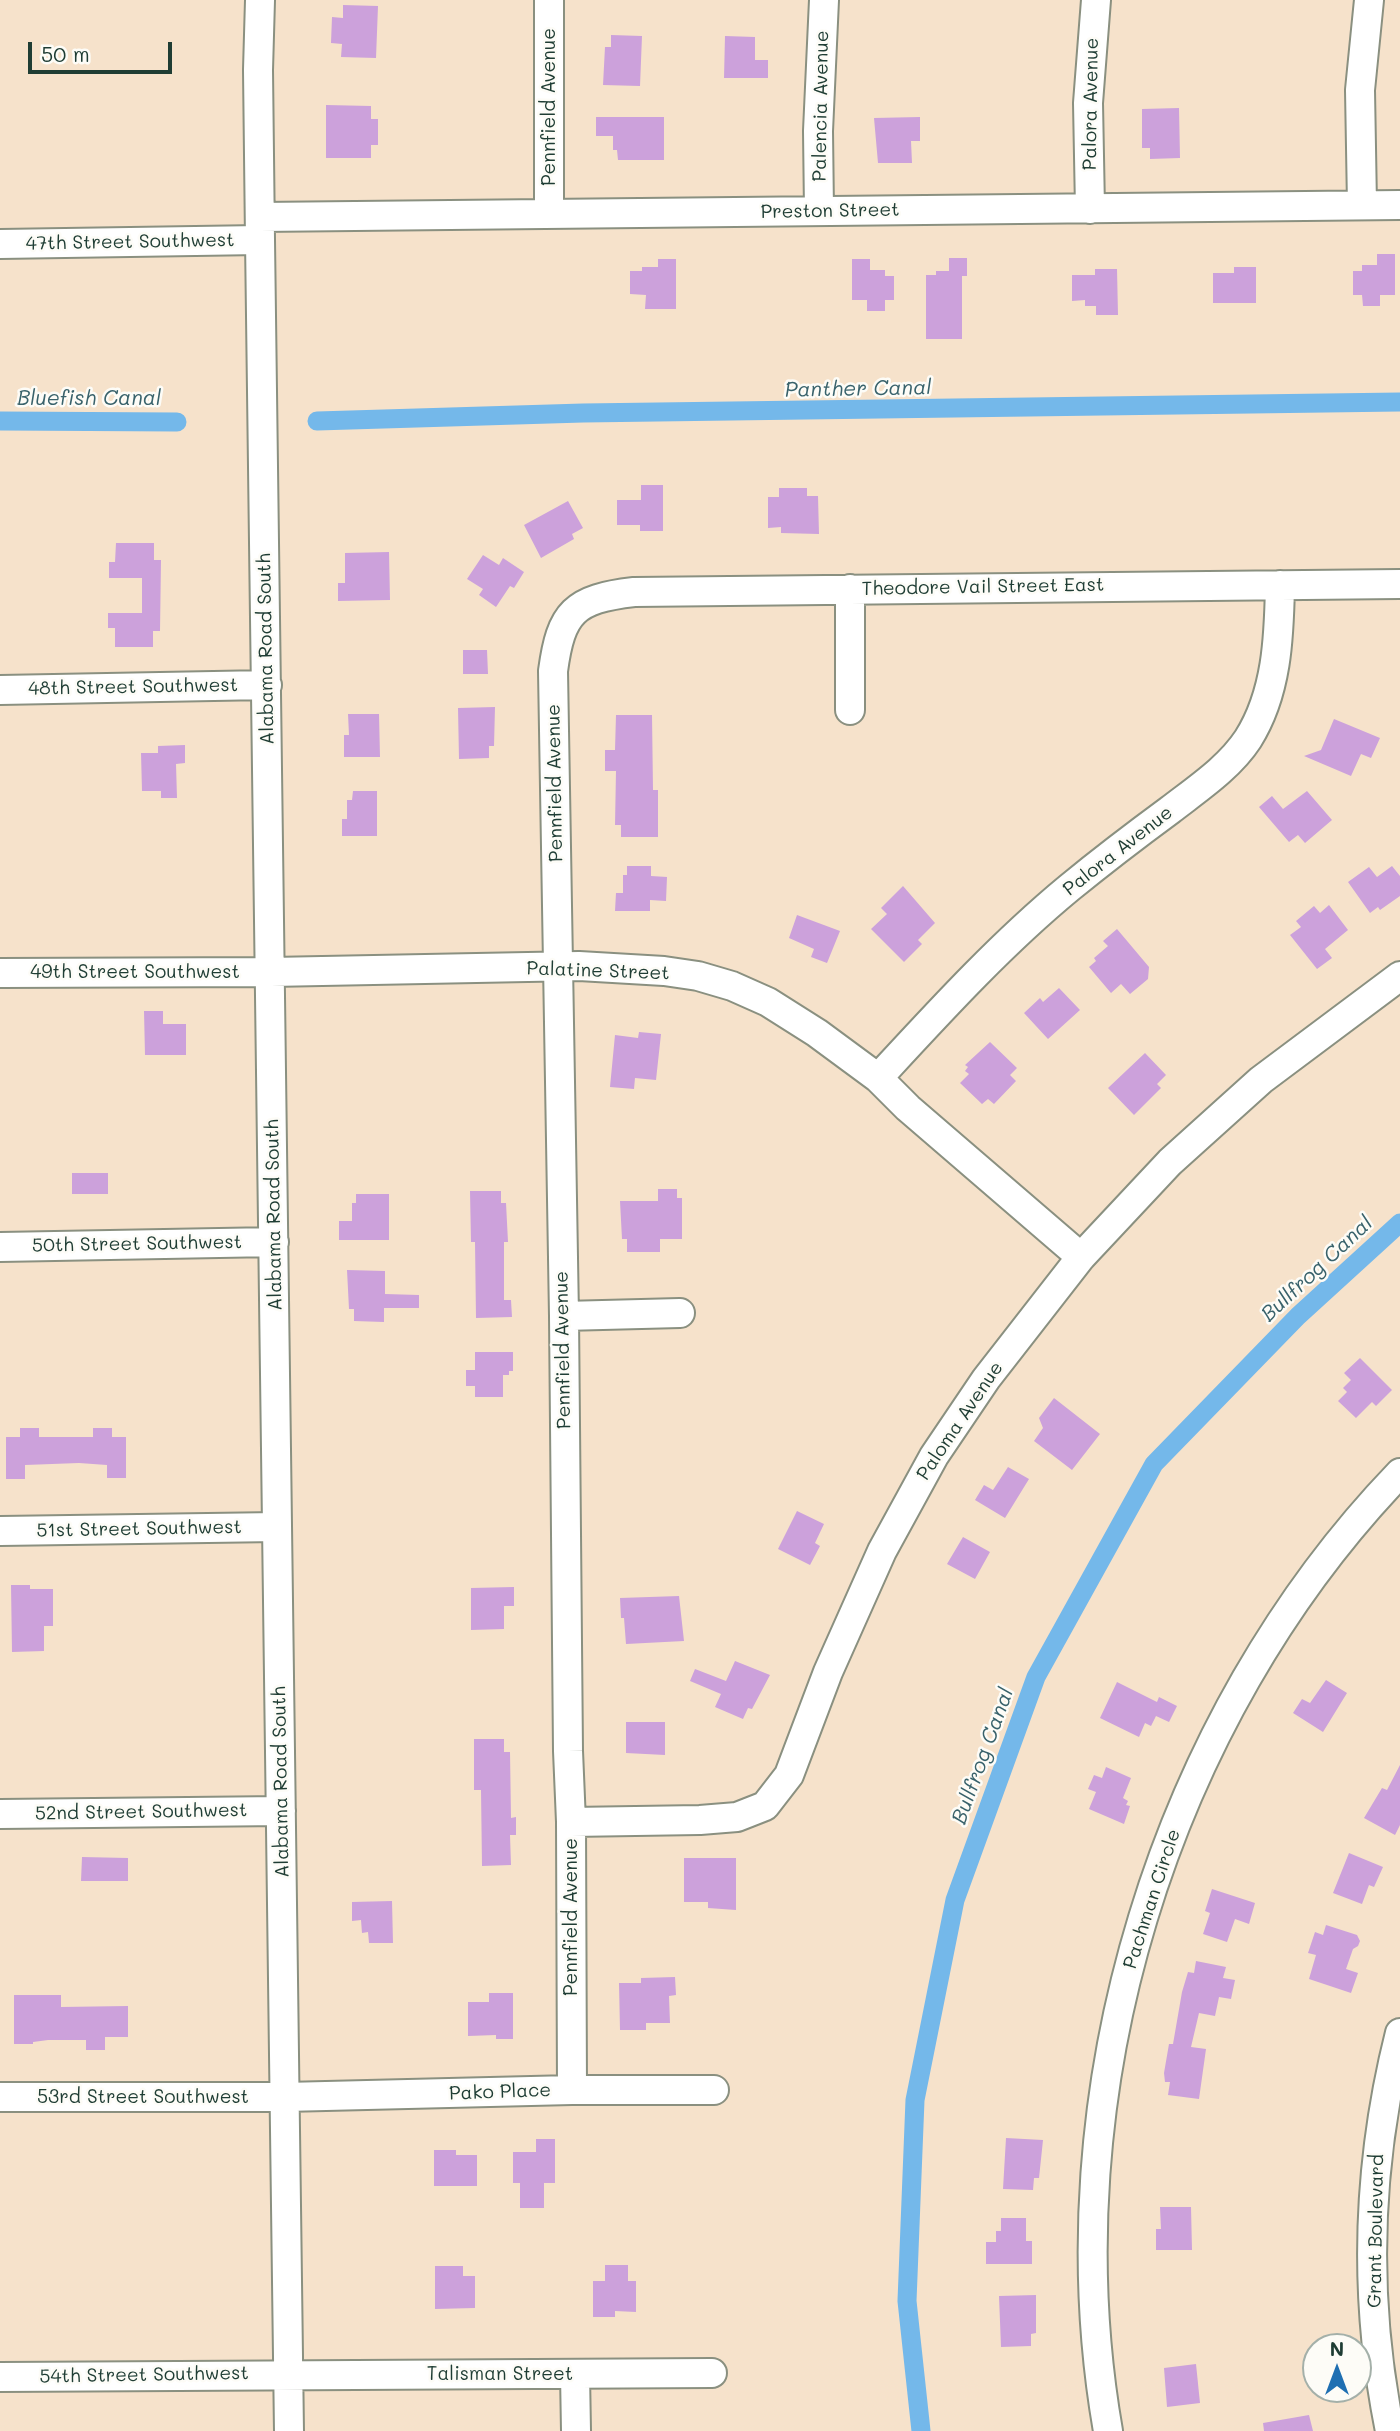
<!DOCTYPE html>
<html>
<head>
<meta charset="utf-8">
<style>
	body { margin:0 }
	#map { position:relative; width:1400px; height:2431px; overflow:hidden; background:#f6e2cb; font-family:Mali,sans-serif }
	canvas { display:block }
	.north { position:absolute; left:1302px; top:2333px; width:70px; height:70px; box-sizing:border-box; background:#fdfcf7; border:2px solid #a4b0a9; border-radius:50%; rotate:0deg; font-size:19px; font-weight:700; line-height:28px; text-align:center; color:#1f3d34 }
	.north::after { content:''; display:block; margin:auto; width:24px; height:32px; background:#1f6fb2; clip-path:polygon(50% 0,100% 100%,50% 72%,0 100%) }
	.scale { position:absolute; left:28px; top:42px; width:144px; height:32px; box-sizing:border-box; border:4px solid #1f3d34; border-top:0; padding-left:9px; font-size:21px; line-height:24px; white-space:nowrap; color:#1f3d34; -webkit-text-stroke:5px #fdfcf7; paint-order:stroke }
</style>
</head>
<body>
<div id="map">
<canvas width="1400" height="2431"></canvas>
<div class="north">N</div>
<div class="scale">50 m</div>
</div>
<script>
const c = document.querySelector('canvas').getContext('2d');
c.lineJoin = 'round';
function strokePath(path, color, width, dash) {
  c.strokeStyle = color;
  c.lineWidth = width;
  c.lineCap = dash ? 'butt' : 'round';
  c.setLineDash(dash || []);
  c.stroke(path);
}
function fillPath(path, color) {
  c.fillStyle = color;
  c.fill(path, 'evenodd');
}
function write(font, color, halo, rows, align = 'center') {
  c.font = font + ' Mali,sans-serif';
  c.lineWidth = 5;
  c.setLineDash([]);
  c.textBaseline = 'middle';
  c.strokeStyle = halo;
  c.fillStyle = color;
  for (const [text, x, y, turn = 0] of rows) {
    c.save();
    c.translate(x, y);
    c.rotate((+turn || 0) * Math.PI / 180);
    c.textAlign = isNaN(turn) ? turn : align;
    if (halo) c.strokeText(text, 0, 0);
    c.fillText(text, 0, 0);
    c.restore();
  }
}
strokePath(new Path2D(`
	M0,421L177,422
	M317,421L583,413L1400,402
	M921,2431L907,2301L915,2100L955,1900L1036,1677L1154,1464L1298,1316L1400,1223`), '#74b8ea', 19);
fillPath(new Path2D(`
	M343,5L378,6L376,58L341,57L342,44L331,43L332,17L343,18Z
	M611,35L642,36L640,86L603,85L605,47H611Z
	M725,36L755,37V60H768V78H724Z
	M326,105L371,106V119H378V145H371V158H326Z
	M1179,108L1180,158L1150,159V148H1142V109Z
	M596,117H664V160H618L617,150H613V136H596Z
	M920,117V141H911L912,163H878L874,118Z
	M1377,254H1395V295H1380V306H1363L1362,295H1353V271H1362V265H1377Z
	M949,258H967V276H962V339H926V275H936V271H949Z
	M658,259H676V309H645L646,295L630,294V271H642V267H658Z
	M852,259H870V270H885V276H894V300H885V311H867V300H852Z
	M1234,267H1256V303H1213V273H1234Z
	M1095,269H1117L1118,315H1096V306H1085V300L1072,301V275H1095Z
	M641,485H663V531H640V525H617V500H641Z
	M779,488H807V496H818L819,534L781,533V527L768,528V497H779Z
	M568,501L583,528L572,534L574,539L541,558L524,525Z
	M116,543H154V560H161L160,631H153V647H115V628H108V613H142V578H109V562H115Z
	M389,552L390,600L338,601V583H345V553Z
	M483,555L499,565L503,558L524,572L514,588L510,586L496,607L479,595L483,589L467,579Z
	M463,650H487L488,674H463Z
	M495,707L494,746H489V758L459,759L458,708Z
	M348,714H379L380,757H344V735H349Z
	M616,715H652L653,790H658V837H621V825H615L616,771H605V750H615Z
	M1334,719L1380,738L1371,758L1361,754L1351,776L1304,756L1321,750Z
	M185,745V763L176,764L177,798H161V791H142L141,753H158V746Z
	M353,791H377V836H342V819H347V800H352Z
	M1307,791L1332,820L1305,843L1298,835L1289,842L1259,807L1272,796L1283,809Z
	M627,866H651V876L667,877L666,901L650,900V911H615L616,893H623V875H627Z
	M1392,866L1400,876V896L1380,910L1378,907L1370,913L1348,882L1369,867L1377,877Z
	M903,886L935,923L918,940L922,944L904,962L871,929L887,914L881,908Z
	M1329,905L1348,930L1325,949L1332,958L1317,969L1290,935L1301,927L1296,921L1314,906L1320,913Z
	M797,915L840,931L827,963L811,957L814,949L789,938Z
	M1117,929L1149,967L1148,979L1130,994L1121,984L1111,993L1089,967L1096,961L1094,958L1108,946L1103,941Z
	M1059,988L1080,1010L1048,1039L1024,1013L1040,998L1043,1002Z
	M144,1011H163V1024H186V1055H145Z
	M639,1032L661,1034L656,1080L635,1078L634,1089L610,1087L615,1035L638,1038Z
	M990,1042L1017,1068L1010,1075L1016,1081L994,1104L988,1099L982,1104L960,1083L969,1074L965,1071L968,1067L965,1065Z
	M1145,1053L1166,1075L1157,1084L1161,1088L1134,1115L1108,1088Z
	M72,1173H108V1194H72Z
	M658,1189H677V1198H682V1239H660V1252H627V1239H622L620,1201H658Z
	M470,1191H501V1203H506L508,1242H504V1300H511L512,1317L476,1318L475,1242H471Z
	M356,1194H389V1240H339V1221H352V1203H356Z
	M347,1270L385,1271V1294L419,1295V1308H384V1322L354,1321V1309H349Z
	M475,1352H513V1371H509V1375H503V1397H475V1386H466V1370H475Z
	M1360,1358L1392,1390L1376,1406L1372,1402L1356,1418L1338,1401L1347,1392L1343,1388L1351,1380L1344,1373Z
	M1054,1398L1100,1434L1072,1470L1034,1441L1043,1428L1039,1418Z
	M20,1428H39V1437H93V1428H112V1437H126V1478H107V1465L79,1463L25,1465V1479H6V1437H20Z
	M1008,1467L1029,1479L1005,1518L975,1500L984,1485L993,1490Z
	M797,1511L824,1524L815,1543L820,1546L810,1565L778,1549Z
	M963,1537L990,1552L975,1579L947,1564Z
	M11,1585H30V1589H53V1626H44V1651L12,1652Z
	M514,1587V1606H504V1629L471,1630V1588Z
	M679,1596L684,1641L626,1644L624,1618H621L620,1598Z
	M735,1661L770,1675L752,1709L748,1708L743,1719L715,1707L721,1694L690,1681L695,1669L726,1681Z
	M1326,1680L1347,1693L1323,1732L1293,1713L1302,1699L1310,1703Z
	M1117,1682L1157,1702L1159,1697L1177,1706L1169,1722L1156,1716L1151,1726L1145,1723L1139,1737L1100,1718Z
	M626,1722H665V1755L626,1753Z
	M474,1739H504V1752H510L511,1818L516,1817V1835H510L511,1865L482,1866L481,1790H474Z
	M1400,1765V1825L1395,1835L1364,1818L1382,1788L1387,1790Z
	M1106,1767L1131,1778L1123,1798L1128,1801L1126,1805L1130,1806L1124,1824L1089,1809L1096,1792L1088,1789L1094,1775L1102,1778Z
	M1349,1853L1383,1867L1374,1887L1369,1885L1362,1904L1333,1893Z
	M82,1857L128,1858V1881H81Z
	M684,1858H736V1910L708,1908V1902H684Z
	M1212,1889L1255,1903L1249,1924L1235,1919L1227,1942L1203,1934L1210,1913L1205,1911Z
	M392,1901L393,1943H369L368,1932L362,1933L361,1920L352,1921V1902Z
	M1326,1925L1357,1935L1360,1941L1358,1946L1353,1949L1346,1969L1358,1973L1351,1993L1309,1979L1316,1955L1308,1953L1315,1932L1323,1935Z
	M1196,1961L1226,1967L1223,1978L1235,1980L1231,1999L1219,1997L1215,2016L1199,2013L1191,2047L1206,2049L1199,2099L1168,2095L1170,2082H1165L1164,2073L1169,2044H1173L1182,1992L1188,1972L1194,1973Z
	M675,1977L676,1995L669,1996L670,2023H646V2030H620L619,1983H641V1978Z
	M489,1993H513V2039H496V2035L468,2036V2002H489Z
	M14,1995H61V2007L128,2006V2037H105V2050H86V2040H48L33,2042V2044H14Z
	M1006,2138L1043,2140L1039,2178H1034L1033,2190L1003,2189Z
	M536,2139H555V2183H544V2208H520V2183H513V2152H536Z
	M434,2150H456V2155H477V2186H434Z
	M1160,2207H1191L1192,2250H1156V2229H1161Z
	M1001,2218H1026V2241H1032V2264H986V2242H996V2231H1001Z
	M605,2265H628V2281H636V2312L615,2311V2317H593V2281H605Z
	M435,2266H463V2276H475V2308L435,2309Z
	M1036,2295V2333L1031,2334V2346L1001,2347L999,2296Z
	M1196,2364L1200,2403L1167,2407L1164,2368Z
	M1309,2415L1313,2431H1264L1263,2423Z`), '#cca1db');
const minor = new Path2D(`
	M260,0L258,70L260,240L289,2431
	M1362,205L1360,90L1369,0
	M1090,209L1088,103L1096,0
	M819,211L818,131L824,0
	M549,214V0
	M260,217L1400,205
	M0,244L260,240
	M850,589V710
	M0,690L267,685
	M0,973L271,972L579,966L664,971L698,976L732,986L768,1002L817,1033L878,1078L908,1108L1081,1257
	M878,1078C939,1012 1000,945 1069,888C1102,861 1136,835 1170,810C1197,789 1229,768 1248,739C1277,693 1279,638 1280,585
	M0,1247L274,1242
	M564,1316L680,1313
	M0,1531L277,1527
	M0,1814L281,1811
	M571,1822L700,1820L737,1817L765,1806L789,1775L828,1672L882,1551L934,1456L986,1379L1081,1257L1170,1162L1261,1080L1400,976
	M572,2090L571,1822L568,1751L564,1316L553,671C561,612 574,599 634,592L1400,584
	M0,2097H285L572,2090H714
	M575,2374L576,2431
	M0,2377L712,2373
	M1108,2431C1049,2094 1163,1719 1400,1473
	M1390,2431C1363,2298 1367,2164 1400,2033`);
strokePath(minor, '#8a9080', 32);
strokePath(minor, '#fff', 28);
write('19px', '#1f3d34', '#fdfcf7', [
	["Palora Avenue",1091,104,-89],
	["Palencia Avenue",821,106,-89],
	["Pennfield Avenue",549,107,-90],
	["Preston Street",830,211,-1],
	["47th Street Southwest",130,242,-1],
	["Theodore Vail Street East",983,587,-1],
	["Alabama Road South",266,649,-91],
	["48th Street Southwest",133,687,-1],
	["Pennfield Avenue",555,783,-91],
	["Palora Avenue",1118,851,-38],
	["Palatine Street",598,971,2],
	["49th Street Southwest",135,972],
	["Alabama Road South",274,1215,-91],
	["50th Street Southwest",137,1244,-1],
	["Pennfield Avenue",563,1350,-91],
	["Paloma Avenue",960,1421,-56],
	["51st Street Southwest",139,1529,-1],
	["Alabama Road South",281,1782,-91],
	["52nd Street Southwest",141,1812,-1],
	["Pachman Circle",1152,1899,-72],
	["Pennfield Avenue",571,1917,-90],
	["Pako Place",500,2092,-2],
	["53rd Street Southwest",143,2097],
	["Grant Boulevard",1376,2231,-89],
	["Talisman Street",500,2374],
	["54th Street Southwest",144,2375,-1]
]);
write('italic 21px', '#39626b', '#fdfcf7', [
	["Panther Canal",858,389,-1],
	["Bluefish Canal",89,399],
	["Bullfrog Canal",1317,1269,-43],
	["Bullfrog Canal",983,1756,-70]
]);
</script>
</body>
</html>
